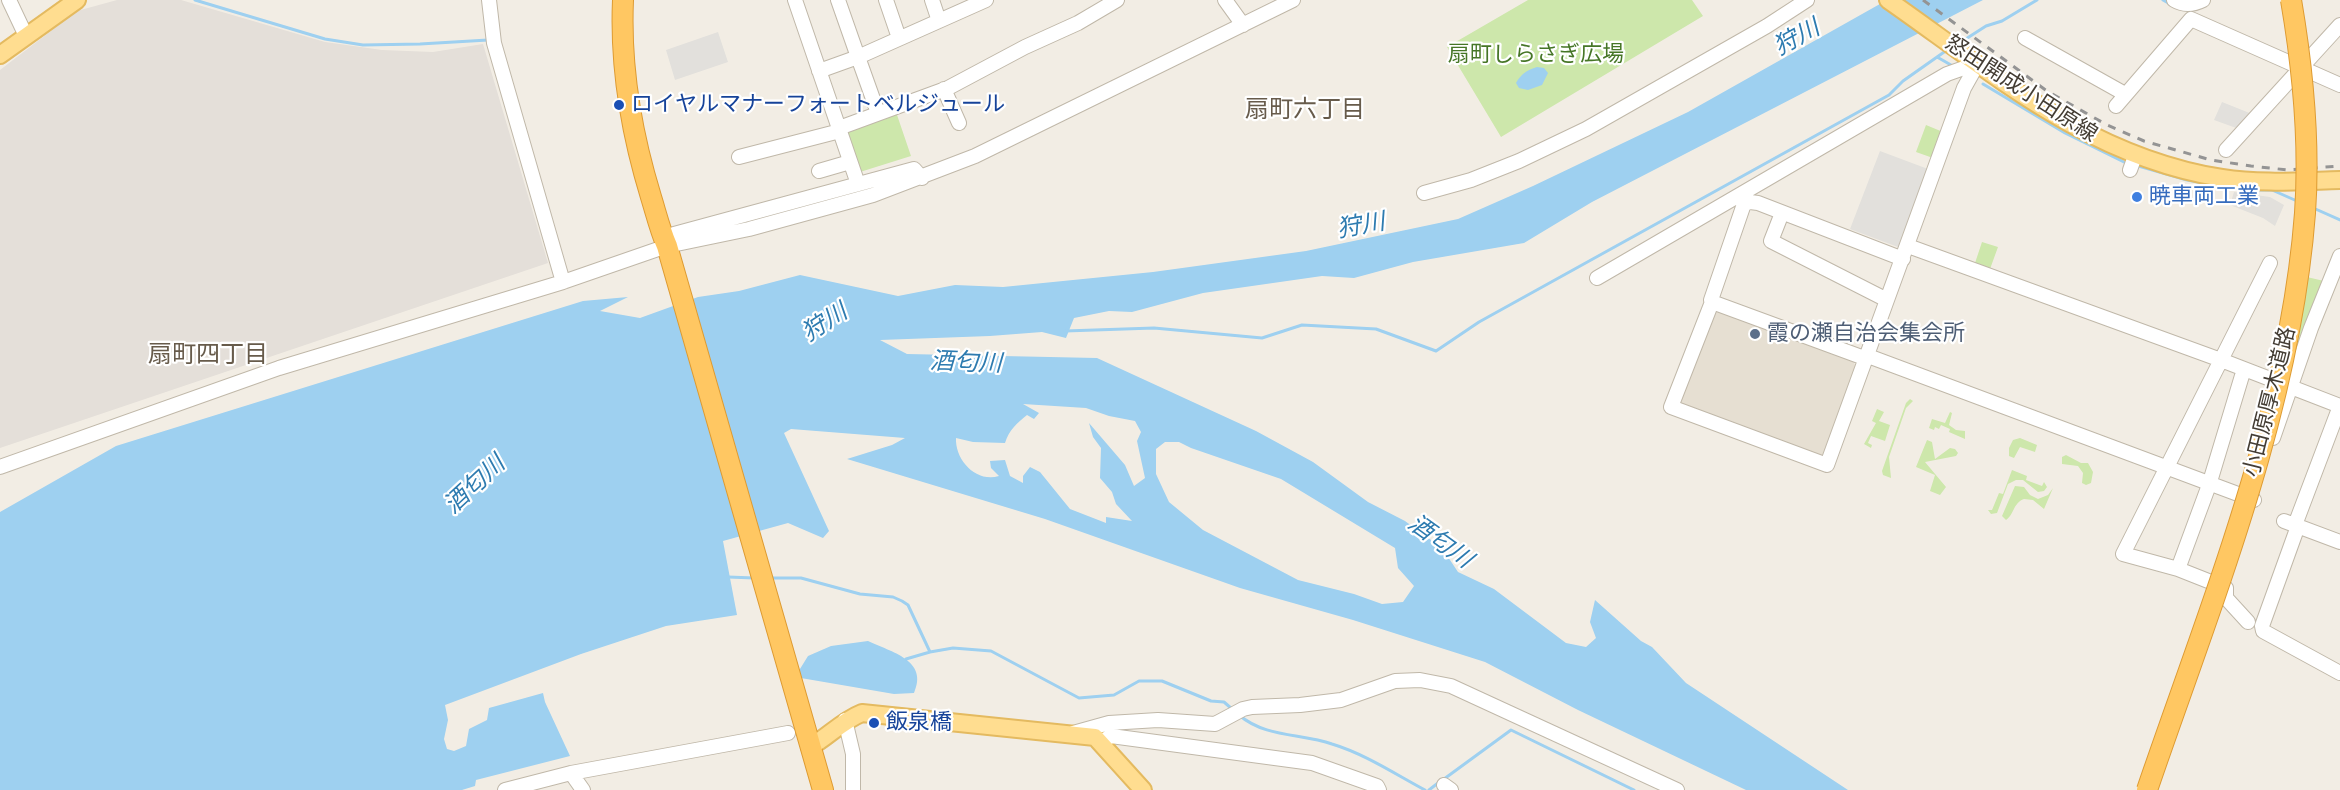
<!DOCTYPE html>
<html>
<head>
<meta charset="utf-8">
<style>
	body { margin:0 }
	canvas { display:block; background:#f2ede4 }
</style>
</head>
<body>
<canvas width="2340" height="790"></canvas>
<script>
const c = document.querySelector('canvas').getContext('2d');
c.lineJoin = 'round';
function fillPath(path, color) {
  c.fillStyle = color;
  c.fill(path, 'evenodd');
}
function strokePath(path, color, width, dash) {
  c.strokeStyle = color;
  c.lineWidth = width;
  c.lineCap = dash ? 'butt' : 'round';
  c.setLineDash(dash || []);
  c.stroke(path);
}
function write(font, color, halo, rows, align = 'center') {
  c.font = font + ' Karla,"Noto Sans JP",sans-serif';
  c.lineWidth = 4.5;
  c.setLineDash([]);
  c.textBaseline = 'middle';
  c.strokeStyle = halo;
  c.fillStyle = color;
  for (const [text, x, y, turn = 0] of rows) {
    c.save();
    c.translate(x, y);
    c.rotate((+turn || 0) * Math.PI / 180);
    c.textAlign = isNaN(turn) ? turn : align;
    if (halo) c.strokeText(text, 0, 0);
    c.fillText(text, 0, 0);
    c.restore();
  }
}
fillPath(new Path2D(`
	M1720,311L1853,361L1856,367L1824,454L1818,456L1682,406L1680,400L1713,314Z`), '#e6dfd2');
fillPath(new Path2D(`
	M117,0H181L325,42L382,50L433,52L483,44L548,263L0,448V70L77,11Z`), '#e4dfd9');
fillPath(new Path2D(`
	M1528,0H1692L1703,16L1501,137L1447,47Z
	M896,112L911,156L860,172L847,130Z
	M1926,125L1943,132L1933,158L1916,152Z
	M1982,242L1998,247L1990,269L1975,263Z
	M2294,274L2324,281L2286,381Z
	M1910,399L1913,401L1906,408L1889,457L1891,478L1883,475L1882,471L1906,403Z
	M1877,409L1884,412L1879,421L1890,425L1885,441L1871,436L1868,443L1872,445L1871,448L1864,444L1876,423L1872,421Z
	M1950,412L1952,413L1949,425L1956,430L1965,431V439L1949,432L1950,429L1941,425L1939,429L1935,427L1934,430L1929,428L1932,419L1945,423Z
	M2020,438L2037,445L2035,452L2020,447L2014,458L2009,456V448L2013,440Z
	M1927,440L1932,442L1935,459L1950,448L1955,449L1958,453L1956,456L1925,462L1946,487L1940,495L1930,491L1935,475L1916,467Z
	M2066,455L2081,463H2088L2093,472L2091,483L2086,485L2082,483L2083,473L2078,466L2062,464V457Z
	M2012,470L2027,476L2026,480L2042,486L2044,482L2047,487L2044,491L2038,492L2023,480H2016L2008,484L1997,513L1991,514L1988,510H1992L1999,493L2003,494Z
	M2015,486L2024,487L2030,495L2038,499L2048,495L2053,488L2044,509L2033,500L2024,499C2013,503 2014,515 2006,520L2002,516Z`), '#cde7ab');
fillPath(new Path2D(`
	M718,32L728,62L675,80L666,50Z
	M2222,102L2252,114L2239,129L2214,120Z
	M1880,151L1928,169L1898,247L1850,229Z
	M2234,192L2270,197L2284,205L2275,226L2263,218L2230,205Z`), '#e2e0dc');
fillPath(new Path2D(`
	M1887,0H1983L1592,202L1524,243L1413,262L1354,278L1322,276L1203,293L1132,312L1109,311L1074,318L1066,338L1042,332L990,336L880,340L907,354L1097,358L1256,431L1313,462L1368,502L1405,521L1442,548L1458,572L1494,589L1566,643L1586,647L1596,638L1590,622L1595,600L1641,641L1652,647L1686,683L1848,790H1746L1578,710L1485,662L1353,620L1240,588L1045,519L847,459L892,445L905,438L791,429L784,433L829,531L823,538L788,523L723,541L737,615L666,626L581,654L445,705L448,720L444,739L447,749L454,751L466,746L469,729L487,720L489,708L543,693L545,702L570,756L476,780L475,786L462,790H0V512L116,446L583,301L628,297L600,311L640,318L698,297L739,291L800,275L898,296L955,285L1003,287L1153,272L1306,251L1458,219L1533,186L1688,112ZM1023,404L1086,408L1109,416L1135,421L1141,432L1137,441L1145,478L1134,486L1125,465L1089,423L1093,437L1101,448L1100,478L1112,492L1116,504L1132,521L1106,517V523L1070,509L1040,472L1030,467L1023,476V483L1010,476L1005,460L990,461L991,468L999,476C976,483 955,460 956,438L973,442L1005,443C1009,430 1017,423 1027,415L1034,419L1039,413ZM1165,442H1179L1191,448L1281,479L1395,548L1398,568L1414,586L1403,602L1382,604L1354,594L1298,580L1203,530L1169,502L1156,474V449Z
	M1537,67L1544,68L1548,73L1542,85L1528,90L1519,88L1516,83C1521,74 1527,70 1537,67Z
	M868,641C891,652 929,660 914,693L894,694L795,677L808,656L831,646Z`), '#9ed0f0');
strokePath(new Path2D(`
	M195,0L325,39L363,45L420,44L488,40
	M2163,0L2170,4
	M1958,44L1986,26L2002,21L2037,0
	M1937,57L1951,65
	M1983,84L2065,133L2128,164
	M2135,165L2187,180L2219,186
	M2225,187L2246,190H2272L2297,201
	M2311,207L2340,220
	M1065,331L1154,328L1262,338L1302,325L1376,329L1436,351L1479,322L1889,95L1903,81L1947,50
	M728,577L754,578
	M770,578H801L860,594L893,597L902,601L908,605L930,652L953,648L991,651L1079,698L1114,695L1139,681H1162L1211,701L1224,702L1232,709
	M906,659L930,652
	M1239,715C1266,738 1301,733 1332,744C1365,754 1395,774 1425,790
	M1444,779L1511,730L1634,790
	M1429,790L1438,783`), '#9ed0f0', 3);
const minor = new Path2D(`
	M9,0L26,36
	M489,0L494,43L563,282
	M795,0L858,184
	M838,0L858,57L986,0
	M886,0L899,38
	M932,0L939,21
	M1225,0L1243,25
	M2174,0C2184,6 2193,5 2203,0
	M2025,38L2125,94
	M819,71L858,57L878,113
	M944,89L959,123
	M2116,106L2191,19L2340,85
	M839,128L948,88L1025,47L1078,23L1117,0
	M2226,150L2340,25
	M739,157L840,131
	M2130,170L2135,156
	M819,171L850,162
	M1424,193L1471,180L1519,161L1586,129L1767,26L1807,0
	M1782,213L1771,241L1887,300
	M663,237L914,169L922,178
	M1908,246L2221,360L2340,406
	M1903,259L1758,203L1750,202L1744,204L1711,300L1712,302L1671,407L1827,465L1964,88L1978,63
	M1597,278L1947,74L1978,63
	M1712,302L1867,359
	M1868,356L2254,500
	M2273,438L2311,328L2340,256
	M0,467L279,368L563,282L667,246L749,229L873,195L975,156L1293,0
	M2284,521L2340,542
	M2295,525L2340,406
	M2298,526L2262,626L2263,631L2340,673
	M2178,569L2209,485L2244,369
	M2226,588L2178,569L2123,554L2270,263
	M2226,589V598L2248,622
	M845,720L853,754V790
	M1073,733L1109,723L1158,720L1215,724L1243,709L1252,707L1300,705L1341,700L1395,681L1420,680L1451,686L1677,790
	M1101,742L1111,736L1312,763L1377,786L1379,790
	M571,773L583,790
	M1444,785L1451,790
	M505,790L571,773L788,733`);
const major = new Path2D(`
	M1888,0C1994,74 2089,157 2222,178C2260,184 2301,181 2340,180
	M0,55L77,0
	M810,747C829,736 842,721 862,713L1095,737L1143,790`);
const highway = new Path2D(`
	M623,0C620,68 631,132 651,197C656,213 660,230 667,246L823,790`);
strokePath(minor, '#c0b8a9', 16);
strokePath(major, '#e4ba60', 20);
strokePath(highway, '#de9b32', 22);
strokePath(minor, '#fff', 14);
strokePath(major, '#ffdd90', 16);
strokePath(highway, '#ffc762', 20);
strokePath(new Path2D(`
	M1923,0L2047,91L2107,125L2144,141L2211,160L2251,166L2288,170L2340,166`), '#949494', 3, [8, 8]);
const highwayBridge = new Path2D(`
	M2147,790C2211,603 2290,412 2305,213C2310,142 2303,70 2291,0`);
strokePath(highwayBridge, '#de9b32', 22, []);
strokePath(highwayBridge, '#ffc762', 20);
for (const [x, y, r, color] of [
	[619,105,6,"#1a4fb4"],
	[2137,197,6,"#3f7fe0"],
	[1755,334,6,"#5c6f8a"],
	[874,723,6,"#1a4fb4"]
]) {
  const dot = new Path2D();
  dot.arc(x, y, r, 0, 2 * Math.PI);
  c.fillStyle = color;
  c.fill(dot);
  strokePath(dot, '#fff', 2);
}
write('22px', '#467627', '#fff', [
	["扇町しらさぎ広場",1536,55]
]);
write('22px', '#443d34', '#fff', [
	["怒田開成小田原線",2021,89,33],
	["小田原厚木道路",2270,402,-76]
]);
write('22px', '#164399', '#fff', [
	["ロイヤルマナーフォートベルジュール",631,105],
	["飯泉橋",886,723]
], 'left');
write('22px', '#366cbe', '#fff', [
	["暁車両工業",2149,197]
], 'left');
write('22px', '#4e5e75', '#fff', [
	["霞の瀬自治会集会所",1767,334]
], 'left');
write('italic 24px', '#2d7bb0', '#fff', [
	["狩川",1797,38,-29],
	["狩川",1361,226,-10],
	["狩川",825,323,-33],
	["酒匂川",966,363,2],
	["酒匂川",475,485,-43],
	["酒匂川",1440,542,36]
]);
write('24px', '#675b4b', '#fff', [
	["扇町六丁目",1305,110],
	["扇町四丁目",208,355]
]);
</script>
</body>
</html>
